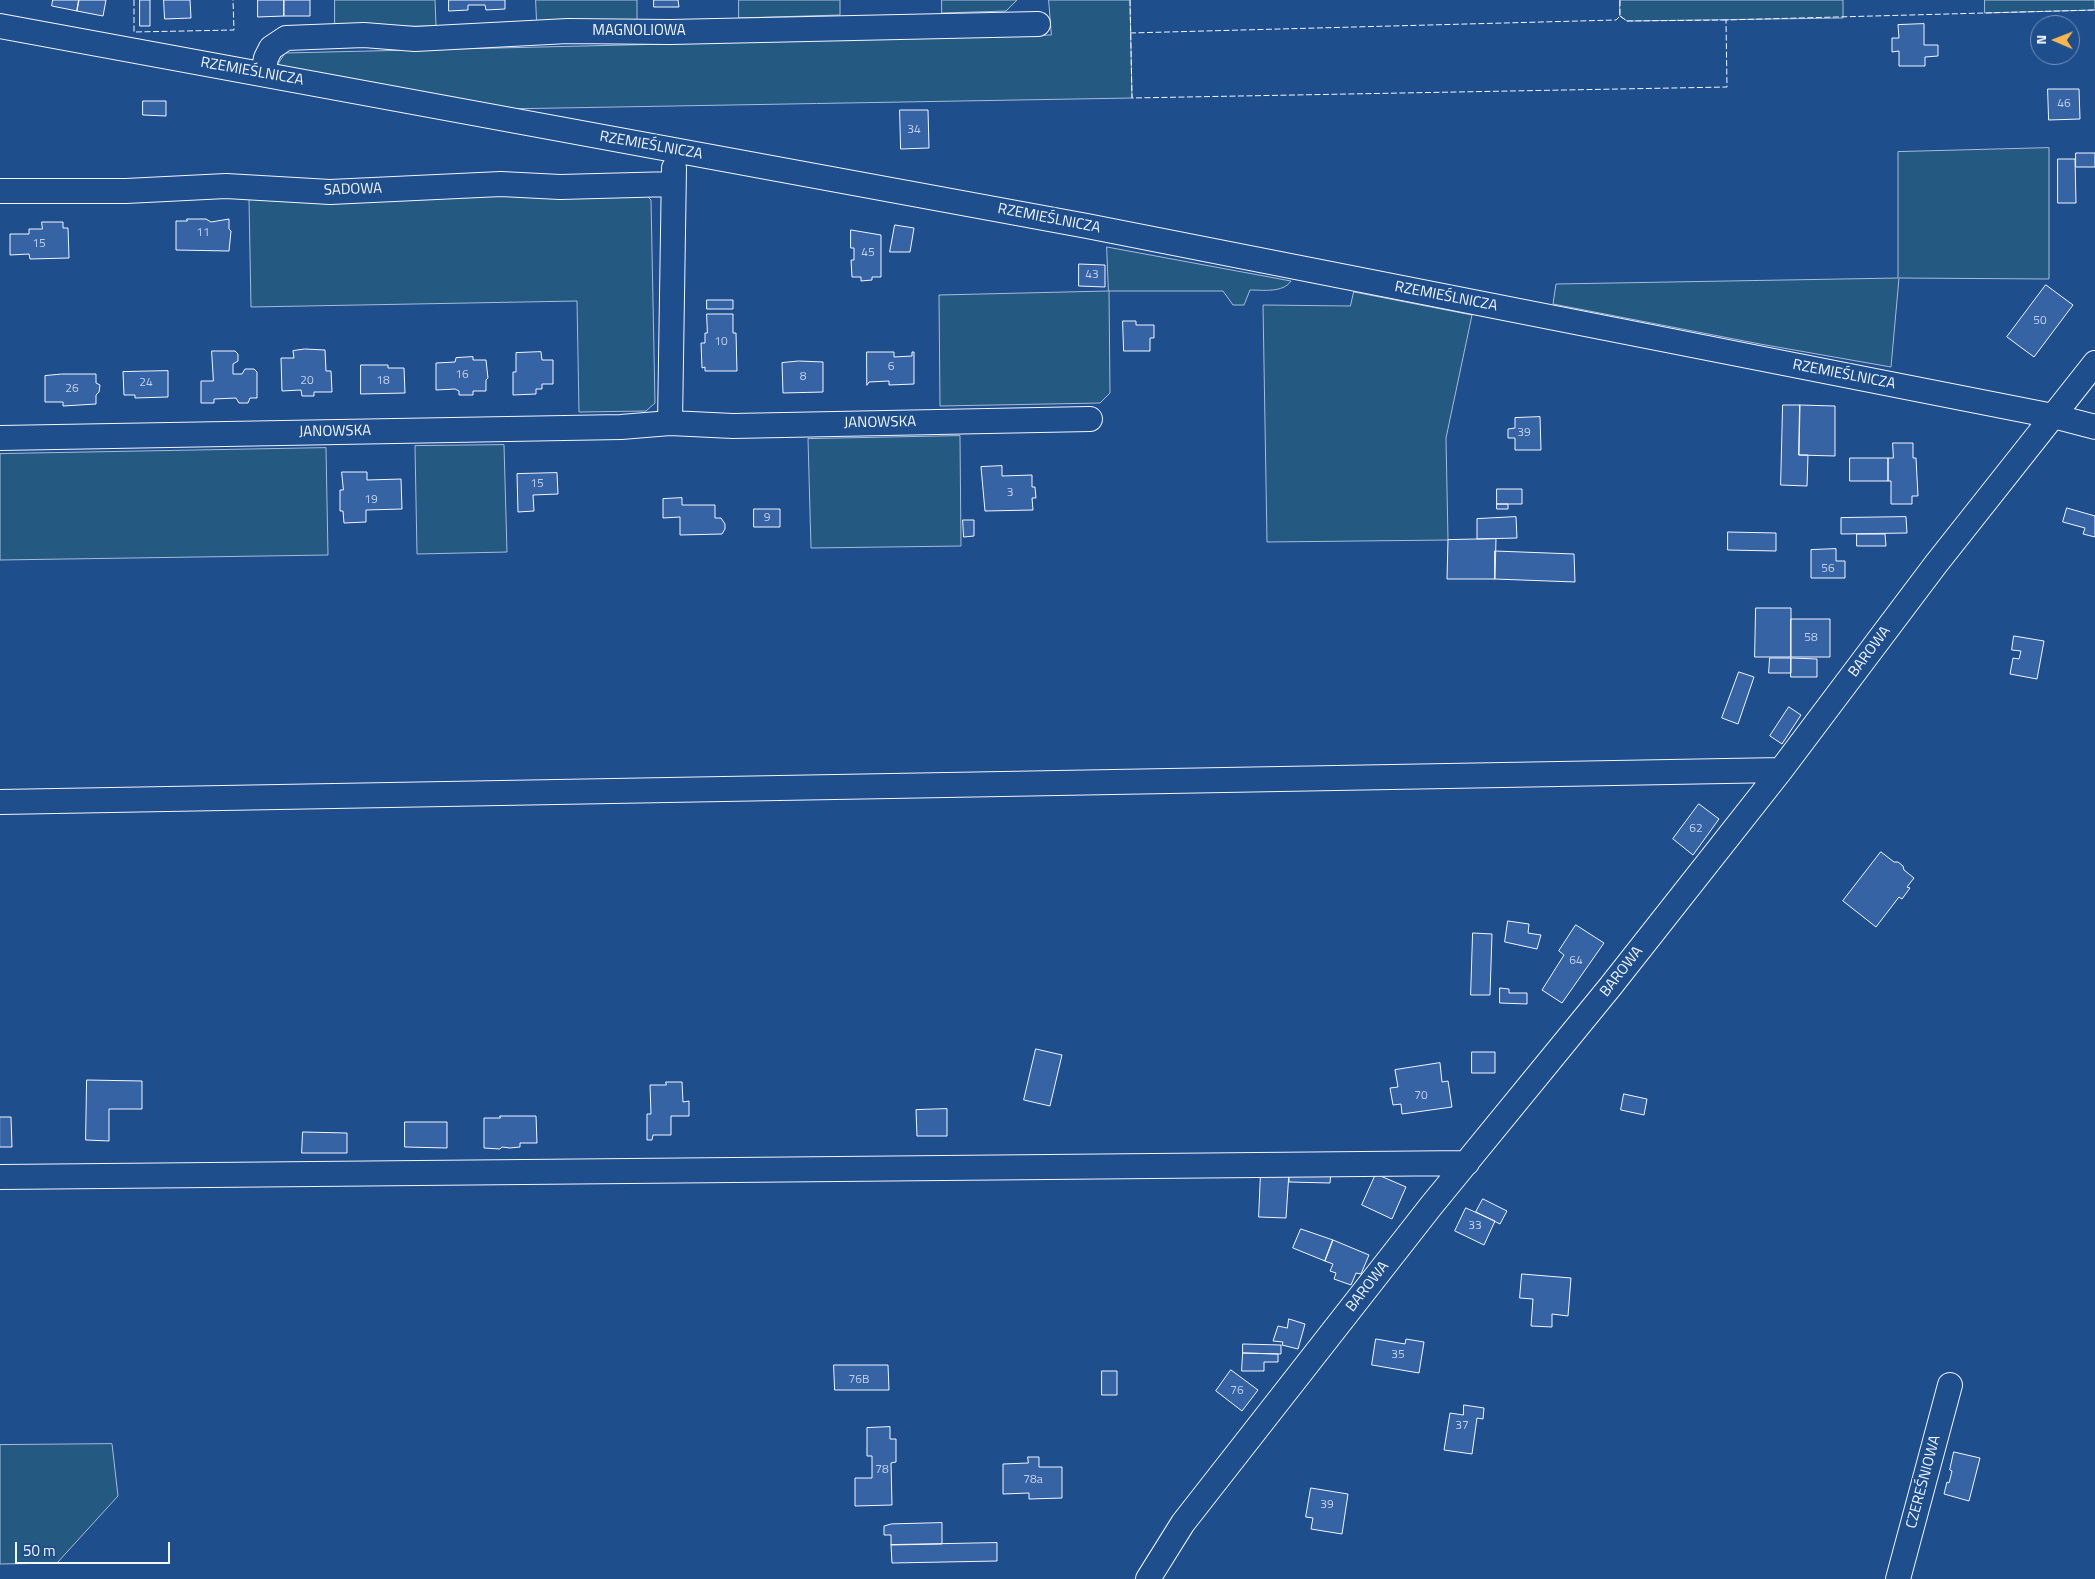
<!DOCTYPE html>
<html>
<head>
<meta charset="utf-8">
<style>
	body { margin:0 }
	#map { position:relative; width:2095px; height:1579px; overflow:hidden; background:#1f4e8c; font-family:"Titillium Web",sans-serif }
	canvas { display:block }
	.north { position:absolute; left:2030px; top:15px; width:50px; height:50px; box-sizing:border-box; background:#1f4e8c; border:1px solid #7391ba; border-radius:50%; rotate:271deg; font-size:14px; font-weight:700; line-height:20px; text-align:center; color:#f2f6ff }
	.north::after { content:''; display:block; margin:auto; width:18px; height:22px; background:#ffb74d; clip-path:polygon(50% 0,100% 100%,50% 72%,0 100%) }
	.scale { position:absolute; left:15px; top:1542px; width:155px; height:22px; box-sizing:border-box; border:2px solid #f2f6ff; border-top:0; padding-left:6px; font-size:15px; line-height:18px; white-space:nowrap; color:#f2f6ff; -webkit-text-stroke:4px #1f4e8c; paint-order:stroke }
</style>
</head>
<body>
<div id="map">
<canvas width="2095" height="1579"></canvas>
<div class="north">N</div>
<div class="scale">50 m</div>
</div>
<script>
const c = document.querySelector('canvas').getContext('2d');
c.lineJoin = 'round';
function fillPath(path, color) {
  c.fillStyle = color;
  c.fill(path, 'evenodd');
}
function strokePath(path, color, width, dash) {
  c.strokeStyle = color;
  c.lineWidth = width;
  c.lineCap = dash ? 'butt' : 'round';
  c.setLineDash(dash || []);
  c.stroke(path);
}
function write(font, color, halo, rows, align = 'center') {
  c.font = font + ' "Titillium Web",sans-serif';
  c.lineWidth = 4;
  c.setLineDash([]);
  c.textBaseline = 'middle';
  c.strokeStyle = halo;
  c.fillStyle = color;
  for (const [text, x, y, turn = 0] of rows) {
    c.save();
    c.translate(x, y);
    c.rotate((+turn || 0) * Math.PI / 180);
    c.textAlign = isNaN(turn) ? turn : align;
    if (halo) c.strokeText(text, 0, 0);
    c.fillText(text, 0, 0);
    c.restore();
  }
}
const green = new Path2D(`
	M335,0H435L436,26L335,27Z
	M536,0H637V20L537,22Z
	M739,0H840V15L739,18Z
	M942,0H1017L1006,11L942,13Z
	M1049,0H1130L1132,98L501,109L276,67L285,53L1051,35Z
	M1620,0H1843V18L1627,21L1620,16Z
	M1985,0H2095V10L1985,13Z
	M2049,148V279L1899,278L1891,367L1760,344L1553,304L1556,284L1898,278V152Z
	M643,192L651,200L655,403L646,411L579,412L577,301L251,307L249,199Z
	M1107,247L1291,281C1283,293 1263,290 1250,290L1244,305H1233L1223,291H1109L1110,393L1100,403L940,406L939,295L1108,291Z
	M1354,292L1472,315L1446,438L1448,540L1267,542L1263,305L1350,306Z
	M960,436L961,546L811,548L808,439Z
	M504,445L507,552L417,554L415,446Z
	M326,448L328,555L0,560V454Z
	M112,1444L118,1496L57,1563L0,1564V1445Z`);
fillPath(green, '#245a82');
strokePath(green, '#a8bbd7', 1);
const building = new Path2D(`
	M53,0H79L77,11L52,6Z
	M79,0H106L103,16L77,11Z
	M140,0H150V26H140Z
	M164,0H190L191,18L165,19Z
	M258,0H284V16L258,17Z
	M284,0H310V16H284Z
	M449,0H505V9L486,10L485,5H468V10L449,11Z
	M654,0H678L679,7H654Z
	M1924,24V45H1938V56L1925,57V66H1899V51L1892,52V38H1899L1898,25Z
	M2048,89H2079L2080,119L2049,120Z
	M143,101H166V116L143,115Z
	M900,110H928L929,148L901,149Z
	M2076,153H2095V167H2076Z
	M2058,159H2075L2076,203H2058Z
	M187,219H206L211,222L229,219V229L231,231L229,251L176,250V221H187Z
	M42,222H63V228H68L69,258L30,259L29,254L10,255V234H29V229H42Z
	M895,225L914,228L910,252H890Z
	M851,230L881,235V277H872V280L861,281V277H852L851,260H854V248H851Z
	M1079,264L1105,265V287L1079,286Z
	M2046,285L2073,305L2034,357L2007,337Z
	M707,300H733V309H707Z
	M707,314H733V333H736L737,371H705V367L702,368L701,343H705V333H707Z
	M1123,321H1136V325H1154V338H1150V351H1124Z
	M305,349L325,350L326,371H331L332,392H314V396H302L301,390L282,391L281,358H294L293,351Z
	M212,351H235L238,354V361L233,364V374H242L245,369H254L257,372V398H250L248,403H239L236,398L214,399V403H201V381H213Z
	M541,352L542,360H553V384H542V389H536V394L513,395V372H516V353Z
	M867,352H894V357L912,356V352H914V384L889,385V381L869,382L867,385Z
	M473,357V360H486L488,378L486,380V391H473V395H459V391L455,389L436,390V363L455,362L456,358Z
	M799,361L823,362V392L783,393L782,363Z
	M361,365H388V368H404L405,393L361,394Z
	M168,371V397L135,398V395H124L123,372Z
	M62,374H96V383L100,385L99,392L96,395V404L63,406V402H45V376Z
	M1783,405H1800L1799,455H1808L1807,486L1781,485Z
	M1800,405L1835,406V456L1799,455Z
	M1540,417L1541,450H1515V438H1508V429L1515,428V418Z
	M1893,443H1913V458H1916L1918,496H1912V504H1891V481H1888V458H1893Z
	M1850,458H1888V481H1850Z
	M1002,466V476L1032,475V487H1035L1036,498H1032L1033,510L985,511L981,467Z
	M342,472H367V480L401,479L402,509L366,510V522L344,523L343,511H340V490H343Z
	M557,473L558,494L533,495L534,511L518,512L517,474Z
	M1497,489H1522V504H1497Z
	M682,498V505H715V518H721L725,524V529L722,534L680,535V517L663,518V499Z
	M1497,504H1508V509H1497Z
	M2067,508L2095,516V537L2083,534L2085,528L2063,522Z
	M754,509H780V527H754Z
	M1516,517L1517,538L1477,539V519Z
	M1906,517L1907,533L1841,534V518Z
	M963,520H974V536L964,537Z
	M1728,532L1776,533V551L1728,550Z
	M1857,534H1885L1886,546H1857Z
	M1496,539L1495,579H1447L1448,540Z
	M1836,549V561H1845V578H1811V550Z
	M1495,551L1574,554L1575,582L1495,579Z
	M1756,608H1791V657H1755Z
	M1791,619H1830V657H1791Z
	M2014,636L2044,641L2037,679L2010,674L2013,658L2019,659L2021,651L2012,650Z
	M1770,658H1791V673H1769Z
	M1791,658L1817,659V677H1791Z
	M1739,672L1754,677L1738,724L1722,718Z
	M1789,707L1801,715L1782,744L1770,736Z
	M1699,804L1719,819L1693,855L1673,839Z
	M1881,852L1894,862H1898L1903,866L1904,870L1914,878L1907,887L1910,888L1902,899L1899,897L1876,927L1843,901Z
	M1508,921L1529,924L1528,933L1541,935L1537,949L1505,942Z
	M1576,925L1604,943L1562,1003L1542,990L1564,955L1559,951Z
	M1473,933L1492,934L1490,995H1471Z
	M1500,988L1509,989V993H1527V1004L1500,1003Z
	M1036,1049L1062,1055L1050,1106L1024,1100Z
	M1472,1052H1495V1073H1472Z
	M1440,1063L1442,1082L1448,1081L1452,1107L1402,1114L1401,1104L1393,1105L1390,1088L1398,1087L1395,1070Z
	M87,1080L142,1081V1109H109V1141L86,1140Z
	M666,1082H682L683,1102L689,1101V1116H671V1135H653L652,1140H647V1114H651L650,1085H666Z
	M1624,1094L1647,1099L1644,1115L1621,1110Z
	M947,1109V1136H917L916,1110Z
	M500,1116H536L537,1143H520V1147L510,1148L502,1147L500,1149L484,1148V1118H500Z
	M0,1117H11L12,1147H0Z
	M405,1122H447V1148L405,1147Z
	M303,1132L347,1133V1153H302Z
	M1261,1171L1289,1172L1286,1218L1259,1217Z
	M1331,1171L1330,1183L1289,1182V1172Z
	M1376,1174L1406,1187L1392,1219L1362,1205Z
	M1483,1199L1507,1211L1500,1224L1476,1212Z
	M1466,1208L1495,1221L1484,1245L1455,1231Z
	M1301,1229L1333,1240L1325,1261L1293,1248Z
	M1333,1240L1369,1255L1361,1274L1356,1273L1351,1285L1334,1279L1336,1273L1330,1271L1333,1264L1325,1261Z
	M1522,1274L1571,1278L1568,1316L1552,1314V1327L1531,1326L1533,1299L1520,1298Z
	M1289,1319L1305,1324L1298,1349L1282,1345L1283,1342L1273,1341L1278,1326L1287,1328Z
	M1376,1339L1405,1344L1406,1339L1424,1342L1419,1373L1372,1365Z
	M1243,1344L1281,1345V1354L1243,1353Z
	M1243,1353L1278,1354V1362H1264V1371H1242Z
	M834,1365H888L889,1390H835Z
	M1231,1370L1258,1390L1242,1411L1216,1391Z
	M1102,1371H1117V1395H1102Z
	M1464,1405L1484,1408L1483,1419L1477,1418L1472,1454L1444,1450L1450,1413L1463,1415Z
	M890,1427V1439H896V1462L891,1463L892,1505L855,1506V1478H872V1456H867V1428Z
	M1954,1452L1980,1458L1969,1501L1944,1494L1947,1482L1949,1483L1952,1471L1950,1470Z
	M1028,1457H1039V1467H1062V1498L1029,1499V1493L1003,1494V1464L1028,1463Z
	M1311,1488L1348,1494L1342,1534L1311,1529L1313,1518L1306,1517Z
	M942,1523V1544L891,1545V1535H884V1526L891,1524Z
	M997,1543V1561L892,1563L891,1545Z`);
fillPath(building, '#3563a3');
strokePath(building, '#f2f6ff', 1);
const minor = new Path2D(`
	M0,26L1087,226L2053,416L2095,427
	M263,74L266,58L271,48L286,38L364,35L415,39L568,31L670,32L1038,24
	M0,191H126L226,186L330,192L501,184L560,187L673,184
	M670,423L674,168
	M0,438L621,427L670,423L733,426L1090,419
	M0,802L1781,770
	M0,1177L1467,1163
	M1148,1579L1183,1523L1431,1206L1610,987L1781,770L1936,564L2095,363
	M1898,1579L1950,1385`);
strokePath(minor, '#f2f6ff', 26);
strokePath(minor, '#1f4e8c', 24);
strokePath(new Path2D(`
	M134,0V32L234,30L233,0
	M1130,0L1132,98L1727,87L1726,20L2095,10
	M1620,16L1627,21L1726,20
	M1130,33L1616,20L1620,16V0`), '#f2f6ff', 1, [6, 2.5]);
write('12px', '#c3d1e8', null, [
	["46",2064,104],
	["34",914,130],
	["11",203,233],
	["15",39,244],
	["45",868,253],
	["43",1092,275],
	["50",2040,321],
	["10",721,342],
	["6",891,367],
	["16",462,375],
	["8",803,377],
	["20",307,381],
	["18",383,381],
	["24",146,383],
	["26",72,389],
	["39",1524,433],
	["15",537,484],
	["3",1010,493],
	["19",371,500],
	["9",767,518],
	["56",1828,569],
	["58",1811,638],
	["62",1696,829],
	["64",1576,961],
	["70",1421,1096],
	["33",1475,1226],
	["35",1398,1355],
	["76B",859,1380],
	["76",1237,1391],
	["37",1462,1426],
	["78",882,1470],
	["78a",1033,1480],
	["39",1327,1505]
]);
write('15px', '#f2f6ff', '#1f4e8c', [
	["MAGNOLIOWA",639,31],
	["RZEMIEŚLNICZA",252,72,10],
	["RZEMIEŚLNICZA",651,146,10],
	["SADOWA",353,190,-2],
	["RZEMIEŚLNICZA",1049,219,11],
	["RZEMIEŚLNICZA",1446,297,11],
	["RZEMIEŚLNICZA",1844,375,11],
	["JANOWSKA",880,423,-1],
	["JANOWSKA",335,432,-1],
	["BAROWA",1870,652,-53],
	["BAROWA",1622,972,-52],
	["BAROWA",1368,1287,-52],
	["CZEREŚNIOWA",1924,1482,-75]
]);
</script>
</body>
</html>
